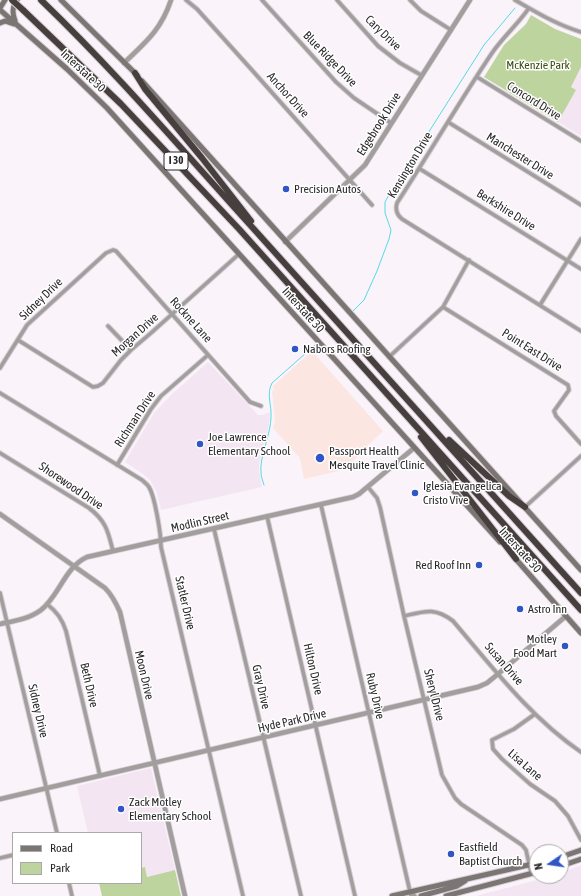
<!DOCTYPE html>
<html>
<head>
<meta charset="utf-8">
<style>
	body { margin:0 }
	#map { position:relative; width:581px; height:896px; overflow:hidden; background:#faf3f9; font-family:"Asap Condensed",sans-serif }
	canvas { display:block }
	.legend { position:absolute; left:12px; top:832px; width:130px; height:52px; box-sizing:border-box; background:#fff; border:1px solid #aaa9aa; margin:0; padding:5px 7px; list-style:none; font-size:12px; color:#2a282a }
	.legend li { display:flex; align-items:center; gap:8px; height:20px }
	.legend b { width:20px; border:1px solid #aaa9aa }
	.north { position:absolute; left:529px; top:844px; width:40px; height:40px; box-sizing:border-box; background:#fff; border:1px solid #aaa9aa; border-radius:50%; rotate:257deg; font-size:11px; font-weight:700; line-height:16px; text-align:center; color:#2a282a }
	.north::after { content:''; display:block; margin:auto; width:14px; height:18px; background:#3056c6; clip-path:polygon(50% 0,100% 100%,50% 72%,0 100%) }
</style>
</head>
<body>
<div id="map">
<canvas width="581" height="896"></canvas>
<ul class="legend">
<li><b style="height:5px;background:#7b7573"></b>Road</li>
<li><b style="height:11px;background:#bed49e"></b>Park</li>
</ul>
<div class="north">N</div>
</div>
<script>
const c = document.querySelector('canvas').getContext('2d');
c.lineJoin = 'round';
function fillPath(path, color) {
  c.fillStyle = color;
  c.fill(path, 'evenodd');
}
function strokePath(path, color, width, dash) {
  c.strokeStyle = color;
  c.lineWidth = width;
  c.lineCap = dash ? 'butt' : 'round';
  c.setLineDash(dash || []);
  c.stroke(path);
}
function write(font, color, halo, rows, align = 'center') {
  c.font = font + ' "Asap Condensed",sans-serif';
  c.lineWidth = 3;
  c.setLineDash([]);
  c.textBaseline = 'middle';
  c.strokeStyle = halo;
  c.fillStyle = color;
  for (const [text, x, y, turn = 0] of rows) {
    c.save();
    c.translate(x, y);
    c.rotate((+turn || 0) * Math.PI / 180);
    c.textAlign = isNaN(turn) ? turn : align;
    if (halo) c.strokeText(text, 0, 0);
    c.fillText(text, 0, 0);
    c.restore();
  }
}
fillPath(new Path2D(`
	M312,351L383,431L366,447L367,448L343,470L304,479L300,458L273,428L275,420L272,391L274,390L273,386Z`), '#fbe6e1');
fillPath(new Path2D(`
	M581,67V136L558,122L576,90L570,87Z
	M208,362L258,415H263L270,412L269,425L259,465V471L262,487L161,510L157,493L151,481L143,474L125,462L154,413L171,395Z
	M151,768L175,870L147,877L145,868H141V833H88L77,786Z
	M581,865V896H476L552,876H561V873Z`), '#f3e6f2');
fillPath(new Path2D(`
	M531,15L555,29L581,39V67L571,87L576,90L558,122L484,77L504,45L526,24Z
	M145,867L147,877L175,870L181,896H102L99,883H141V868Z`), '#bed49e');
strokePath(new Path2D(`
	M353,311L364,300L377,271L389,239L391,230L385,213V202L390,193L484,45L515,8
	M264,485C263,481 261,477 261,473C259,458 271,434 271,417C272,406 266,394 272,383L315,345`), '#54dae7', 1);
const minor = new Path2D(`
	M186,0L197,9L251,69L372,205
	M262,0L336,82L354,98L391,123
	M337,0L378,46L400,63L421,75
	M410,0L421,11L451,30
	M515,0C536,12 557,25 581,32
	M529,8C518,24 503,37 492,53C459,102 429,154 397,203C395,210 397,215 402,219L581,331
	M477,77L581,141
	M448,122L581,205
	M420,169L581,269
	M540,305L581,239
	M443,307L568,385L569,390L554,411L556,416L581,444
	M108,326L131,350
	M18,340L85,382L93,387L98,386L103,383L121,360L131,350L151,333L239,254
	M389,357L443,307L469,260
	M0,368L27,325L106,253L113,250L116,251L250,402L261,406
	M0,393L142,480C144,482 147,484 149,487C155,497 161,534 161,547L243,896
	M0,453L89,508C106,521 108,531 113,551
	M117,465L151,409L161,396L208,355
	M368,487L377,498L380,507L404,616L442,775L455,798L461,804L522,845L526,850L531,873
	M321,505L411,896
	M525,507L581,456
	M267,516L355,896
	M214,529L301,896
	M0,593L57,833
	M47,604C57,612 62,619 66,631L100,776
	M404,616C425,611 435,607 453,621C493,668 531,718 581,752
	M535,714L514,729L492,740L493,749L502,759L530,784L555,801L568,816L581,840
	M0,858L13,855
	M69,883L72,896
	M411,892L415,896`);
const tertiary = new Path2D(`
	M124,63C146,42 161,30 171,0
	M285,242L365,165L470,0
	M0,514L105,588C112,595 116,603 120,612L185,896
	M0,624C14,621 29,619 41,610C59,596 65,567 87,557L353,497L359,494L414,448
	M0,799L478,687L487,683L498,674L566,616`);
const secondary = new Path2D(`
	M61,0L137,75
	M0,8L5,0
	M0,10L67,69L107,108L500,542
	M15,21C12,13 12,7 17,0
	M0,23L5,21L14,24
	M142,81L581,570
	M514,557L581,633
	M561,857L581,850
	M561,866L581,859
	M392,896L537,863
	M421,896L457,886L465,881
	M446,896L537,872`);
const motorway = new Path2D(`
	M41,0C116,72 183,151 252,227C362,349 472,471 581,593
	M23,10L121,104L239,229L581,610
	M135,73L145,89L202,158L251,221
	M421,437L516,559
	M449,440L509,496L525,507`);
strokePath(minor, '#d5ced4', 5.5);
strokePath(tertiary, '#d5ced4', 6);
strokePath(secondary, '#d5ced4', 7);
strokePath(motorway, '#d5ced4', 8);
strokePath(minor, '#a29e9d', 3.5);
strokePath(tertiary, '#a29e9d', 4.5);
strokePath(secondary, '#7b7573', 5);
strokePath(motorway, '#473f3d', 6);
const motorwayBridge = new Path2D(`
	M12,0L23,10`);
strokePath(motorwayBridge, '#d5ced4', 8, []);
strokePath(motorwayBridge, '#473f3d', 6);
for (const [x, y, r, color] of [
	[286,189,4,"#3056c6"],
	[295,349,4,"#3056c6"],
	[200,444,4,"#3056c6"],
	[320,458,5,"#3056c6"],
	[415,493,4,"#3056c6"],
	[479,565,4,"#3056c6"],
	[520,609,4,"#3056c6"],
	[565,646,4,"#3056c6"],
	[121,809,4,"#3056c6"],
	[451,854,4,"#3056c6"]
]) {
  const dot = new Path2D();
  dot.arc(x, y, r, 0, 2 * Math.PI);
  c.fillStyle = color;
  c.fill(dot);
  strokePath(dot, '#fff', 1.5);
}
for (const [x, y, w] of [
	[176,161,24]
]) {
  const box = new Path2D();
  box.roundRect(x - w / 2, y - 9, w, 18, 3);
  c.fillStyle = '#fff';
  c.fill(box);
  strokePath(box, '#2a282a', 1);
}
write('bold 11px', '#2a282a', null, [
	["I 30",176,161]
]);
write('12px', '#2a282a', '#fff', [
	["Cary Drive",383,33,44],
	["Blue Ridge Drive",330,59,46],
	["Interstate 30",83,71,43],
	["Anchor Drive",288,95,48],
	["Concord Drive",534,101,32],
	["Edgebrook Drive",379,124,-58],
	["Manchester Drive",520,156,32],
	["Kensington Drive",410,165,-59],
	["Berkshire Drive",506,210,32],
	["Sidney Drive",41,299,-44],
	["Interstate 30",303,310,48],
	["Rockne Lane",191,320,48],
	["Morgan Drive",135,335,-42],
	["Point East Drive",532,350,32],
	["Richman Drive",135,419,-57],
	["Shorewood Drive",71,486,34],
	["Modlin Street",200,522,-13],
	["Interstate 30",520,550,48],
	["Statler Drive",185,603,77],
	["Susan Drive",504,664,49],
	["Hilton Drive",313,669,77],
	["Moon Drive",144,675,77],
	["Beth Drive",89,685,77],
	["Gray Drive",261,687,77],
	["Sheryl Drive",434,695,76],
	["Ruby Drive",375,696,77],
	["Sidney Drive",38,711,77],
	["Hyde Park Drive",292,721,-13],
	["Lisa Lane",525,765,41]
]);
write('12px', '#394d10', '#fff', [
	["McKenzie Park",538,65]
]);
write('12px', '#2a282a', '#fff', [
	["Precision Autos",294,189],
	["Nabors Roofing",303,349],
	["Joe Lawrence",208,437],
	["Elementary School",208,451],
	["Passport Health",329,451],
	["Mesquite Travel Clinic",329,465],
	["Iglesia Evangelica",423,486],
	["Cristo Vive",423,500],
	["Red Roof Inn",471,565,"right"],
	["Astro Inn",528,609],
	["Motley",557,639,"right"],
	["Food Mart",557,653,"right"],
	["Zack Motley",129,802],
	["Elementary School",129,816],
	["Eastfield",459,847],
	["Baptist Church",459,861]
], 'left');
</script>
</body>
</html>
